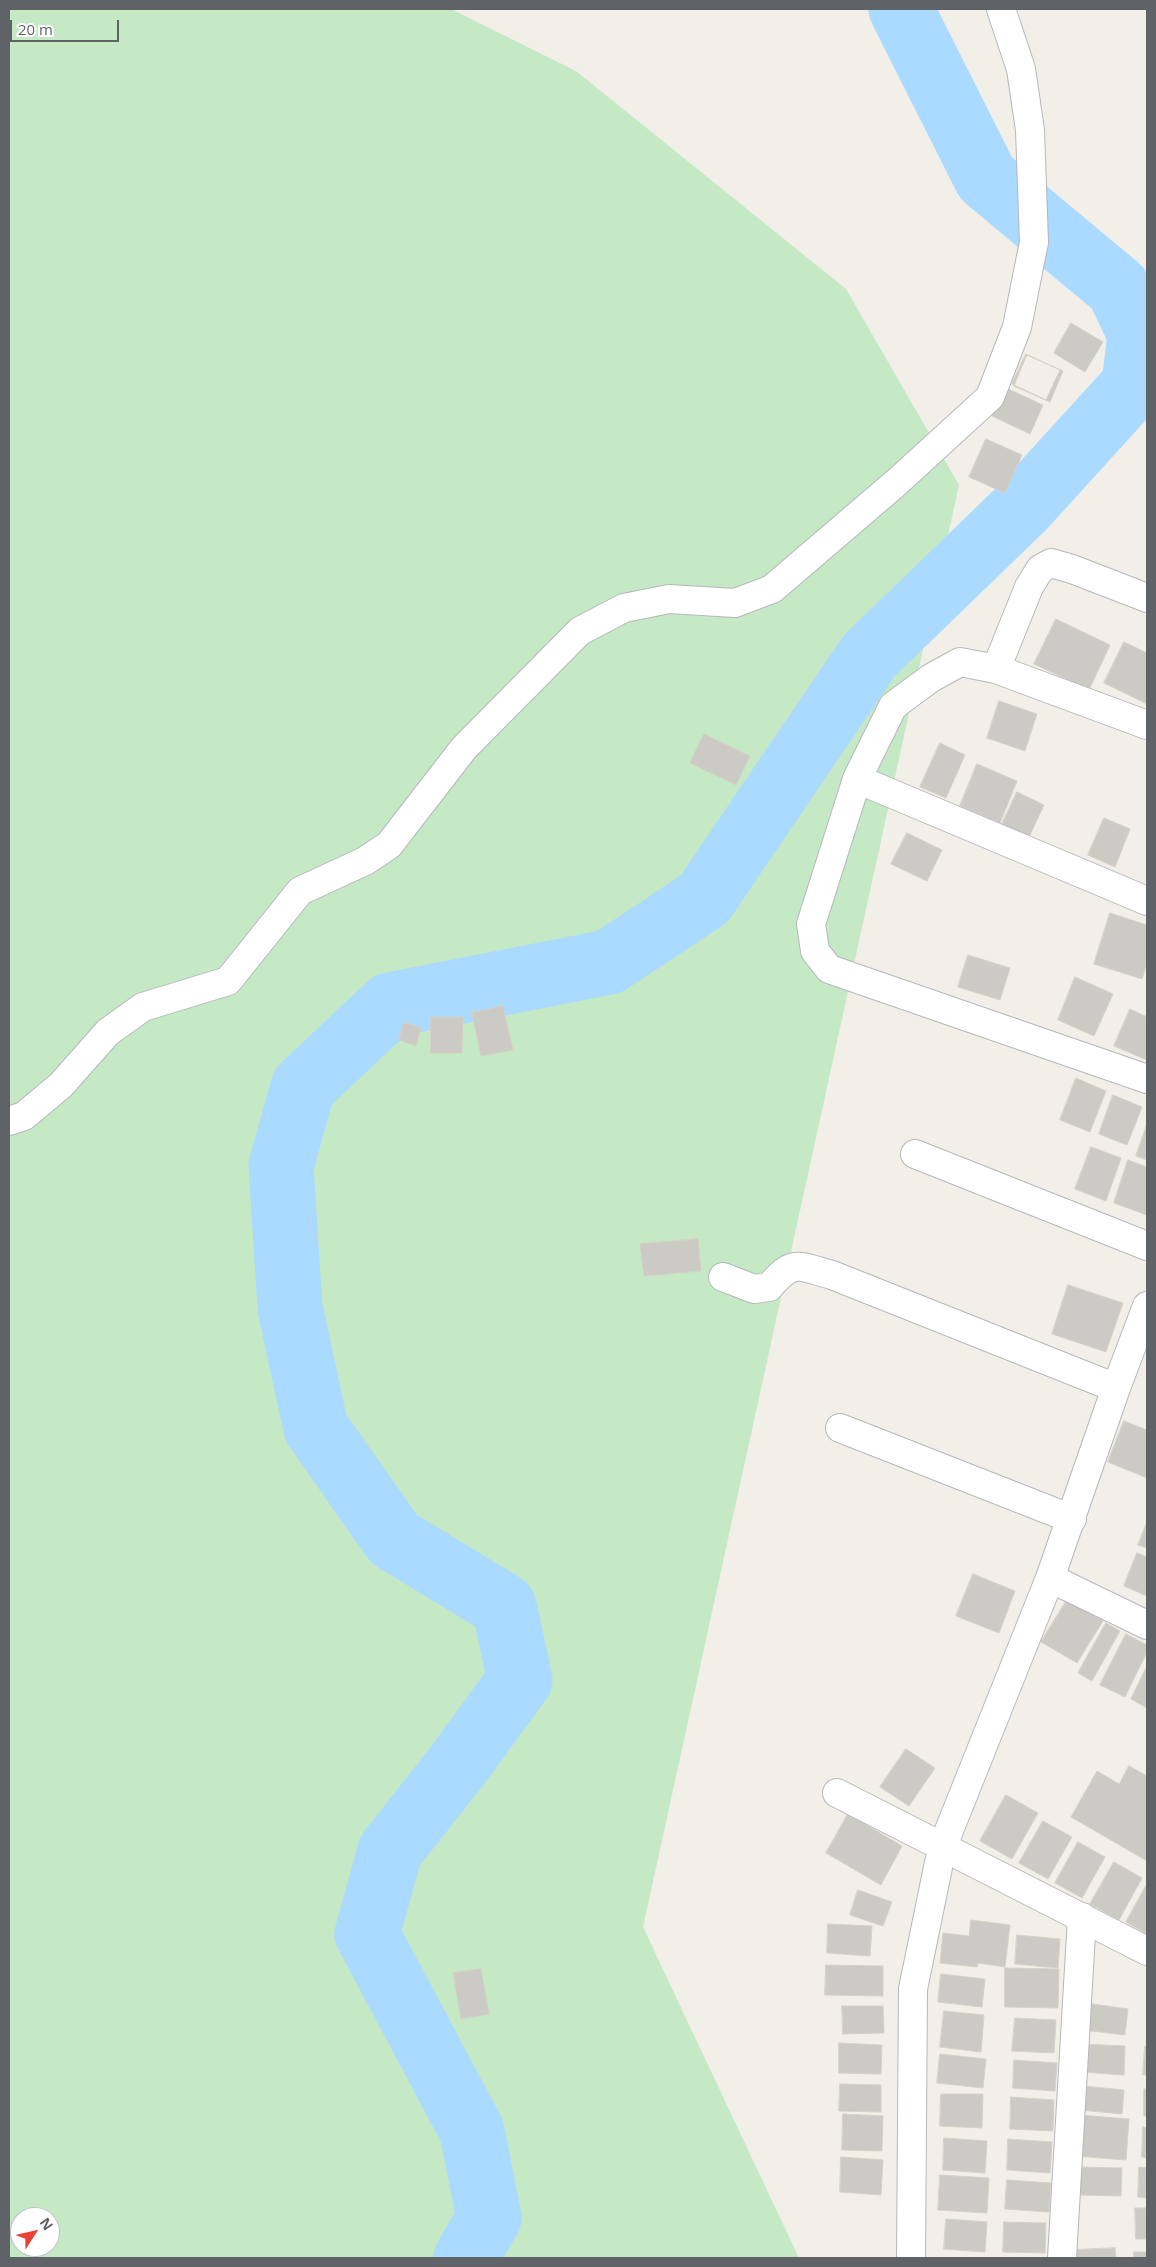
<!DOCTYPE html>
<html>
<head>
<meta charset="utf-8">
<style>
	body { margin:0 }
	#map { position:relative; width:1156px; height:2267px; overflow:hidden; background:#f1efe8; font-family:"Open Sans",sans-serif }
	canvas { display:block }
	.frame { position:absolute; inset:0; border:10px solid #5f6368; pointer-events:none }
	.north { position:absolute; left:10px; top:2207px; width:50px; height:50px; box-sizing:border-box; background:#fff; border:1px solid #bfc1c3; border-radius:50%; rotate:55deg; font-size:14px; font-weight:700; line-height:20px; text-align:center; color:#5f6368 }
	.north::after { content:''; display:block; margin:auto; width:18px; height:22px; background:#ea4335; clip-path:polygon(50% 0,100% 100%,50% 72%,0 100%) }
	.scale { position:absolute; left:10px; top:20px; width:109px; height:22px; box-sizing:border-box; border:2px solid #5f6368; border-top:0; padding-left:6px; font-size:15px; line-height:18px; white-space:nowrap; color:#5f6368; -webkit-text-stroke:4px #fff; paint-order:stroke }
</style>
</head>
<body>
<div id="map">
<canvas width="1156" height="2267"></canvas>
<div class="frame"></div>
<div class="north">N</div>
<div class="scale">20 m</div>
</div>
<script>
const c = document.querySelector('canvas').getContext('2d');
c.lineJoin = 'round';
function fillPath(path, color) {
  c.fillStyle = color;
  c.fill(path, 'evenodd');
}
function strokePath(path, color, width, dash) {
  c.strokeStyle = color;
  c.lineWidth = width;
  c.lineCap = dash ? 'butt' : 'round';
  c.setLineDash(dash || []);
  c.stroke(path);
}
fillPath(new Path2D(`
	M9,9H451L576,71L846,289L959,485L643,1927L799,2258H9ZM20,2217H50V2247H20Z`), '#c5e8c5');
strokePath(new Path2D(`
	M466,2258L489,2218L472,2131L367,1934L390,1851L457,1766L520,1680L504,1606L394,1539L316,1428L290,1308L281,1166L303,1087L390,1005L609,962L704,899L869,656L1021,509L1134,385L1140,334L1118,288L986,178L901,9`), '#aadaff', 65);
const building = new Path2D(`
	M1071,323L1103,342L1085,372L1054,353Z
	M1026,354L1060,370L1046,400L1012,384Z
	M1027,355L1063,371L1050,402L1014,386Z
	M1006,388L1043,405L1030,434L992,416Z
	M986,439L1022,455L1005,493L969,477Z
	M1056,619L1110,645L1089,690L1034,664Z
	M1124,642L1147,653V704L1104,683Z
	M999,701L1037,714L1025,751L987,738Z
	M704,734L750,756L736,785L690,763Z
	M940,743L965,755L946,798L920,787Z
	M977,764L1017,781L1000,823L960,806Z
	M1017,792L1044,805L1029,837L1002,824Z
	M1104,818L1130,829L1115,867L1088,855Z
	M907,833L942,850L927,881L891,864Z
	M1110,913L1147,925V964L1142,979L1094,964Z
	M968,955L1010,968L1000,1000L958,987Z
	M1075,977L1113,994L1094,1036L1058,1020Z
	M503,1006L513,1050L481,1056L472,1013Z
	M1130,1009L1147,1017V1060L1114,1046Z
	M431,1017H463L462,1053H431Z
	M404,1022L421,1028L416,1046L399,1040Z
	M1076,1078L1106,1091L1090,1132L1060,1120Z
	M1113,1095L1142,1107L1127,1145L1099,1134Z
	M1147,1124V1160L1136,1156Z
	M1091,1147L1121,1158L1106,1201L1075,1189Z
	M1128,1160L1147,1167V1215L1114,1203Z
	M698,1239L701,1271L644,1276L640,1244Z
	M1068,1285L1123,1303L1106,1352L1052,1334Z
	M1124,1421L1147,1430V1478L1108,1462Z
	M1147,1522V1548L1138,1545Z
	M1137,1553L1147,1557V1596L1124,1586Z
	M973,1574L1015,1591L999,1633L956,1616Z
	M1067,1600L1103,1621L1077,1663L1041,1642Z
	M1106,1623L1120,1631L1092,1681L1078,1673Z
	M1126,1634L1147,1645V1652L1125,1697L1100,1685Z
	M1147,1666V1708L1131,1699Z
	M906,1749L935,1768L909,1806L880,1787Z
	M1129,1766L1147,1776V1861L1071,1817L1097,1771L1119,1784Z
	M1006,1795L1038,1813L1012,1859L980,1841Z
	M848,1814L902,1846L881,1885L826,1853Z
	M1043,1821L1072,1837L1048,1879L1019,1863Z
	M1078,1842L1105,1857L1082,1898L1055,1883Z
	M1114,1862L1142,1878L1119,1920L1090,1904Z
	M1147,1884V1934L1126,1922Z
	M858,1890L892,1902L883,1926L850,1915Z
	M971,1920L1010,1925L1005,1967L978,1963L977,1967L940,1963L943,1933L969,1936Z
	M828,1924L872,1926L870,1956L827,1953Z
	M1017,1935L1060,1939L1058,1968L1015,1964Z
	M826,1965L883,1966V1996L825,1995Z
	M1005,1968L1059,1969L1058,2008L1005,2007Z
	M481,1969L489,2014L461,2019L453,1973Z
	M941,1974L985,1979L982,2007L938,2002Z
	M1086,2003L1128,2009L1125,2035L1083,2030Z
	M842,2006H883L884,2033L843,2034Z
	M944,2011L984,2015L981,2052L940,2047Z
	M1015,2018L1056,2020L1054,2053L1012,2051Z
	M839,2043L882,2045L881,2074L839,2073Z
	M1083,2044L1125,2046L1124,2075L1082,2072Z
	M1145,2046H1147V2075H1143Z
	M940,2054L986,2059L983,2088L937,2083Z
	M1014,2060L1057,2063L1055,2091L1013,2088Z
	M840,2084L881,2085V2112L839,2111Z
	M1083,2086L1124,2090L1122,2114L1080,2110Z
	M1144,2089H1147V2116H1144Z
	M941,2094H983L982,2128L940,2126Z
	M1011,2097L1054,2100L1053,2131L1010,2129Z
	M843,2114L883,2116L882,2151L842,2150Z
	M1079,2115L1129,2119L1126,2160L1076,2156Z
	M1143,2127L1147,2128V2158L1142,2157Z
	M944,2138L987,2141L985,2173L943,2170Z
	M1008,2139L1052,2142L1050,2173L1007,2170Z
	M841,2157L883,2160L881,2195L840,2192Z
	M1079,2167L1122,2168L1121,2196L1079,2195Z
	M1139,2167L1147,2168V2198L1138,2197Z
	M940,2175L989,2178L987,2213L938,2210Z
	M1007,2180L1051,2183L1049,2212L1005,2209Z
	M1135,2208H1147V2239H1136Z
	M946,2219L987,2222L985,2252L944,2249Z
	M1004,2222L1046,2223L1045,2253L1003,2252Z
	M1115,2248L1116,2258H1076L1075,2250Z
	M1134,2252H1147V2258H1134Z`);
fillPath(building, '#cccac5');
strokePath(building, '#d6d1c6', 1);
const minor = new Path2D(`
	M996,669L1029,587L1040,569L1051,563L1072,569L1147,598
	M1147,725L996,669L960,662L931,678L893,706L857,779L811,924L815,951L829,969L1147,1079
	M857,779L1147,901
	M9,1121L24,1116L61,1085L108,1032L143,1007L228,981L300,891L365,861L389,845L464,748L580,631L624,608L669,599L735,603L772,589L897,482L990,397L1017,327L1034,242L1030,130L1021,69L1001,9
	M915,1154L1147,1246
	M723,1277L754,1289L769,1287C794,1258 798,1266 832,1275L1116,1388
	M840,1428L1072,1519
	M1050,1578L1147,1625
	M837,1793L1147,1951
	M911,2258L913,1989L942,1848L1050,1578L1116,1388L1147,1306
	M1062,2258L1082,1917`);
strokePath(minor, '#b5b8bc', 30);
strokePath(minor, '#fff', 28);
</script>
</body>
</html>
